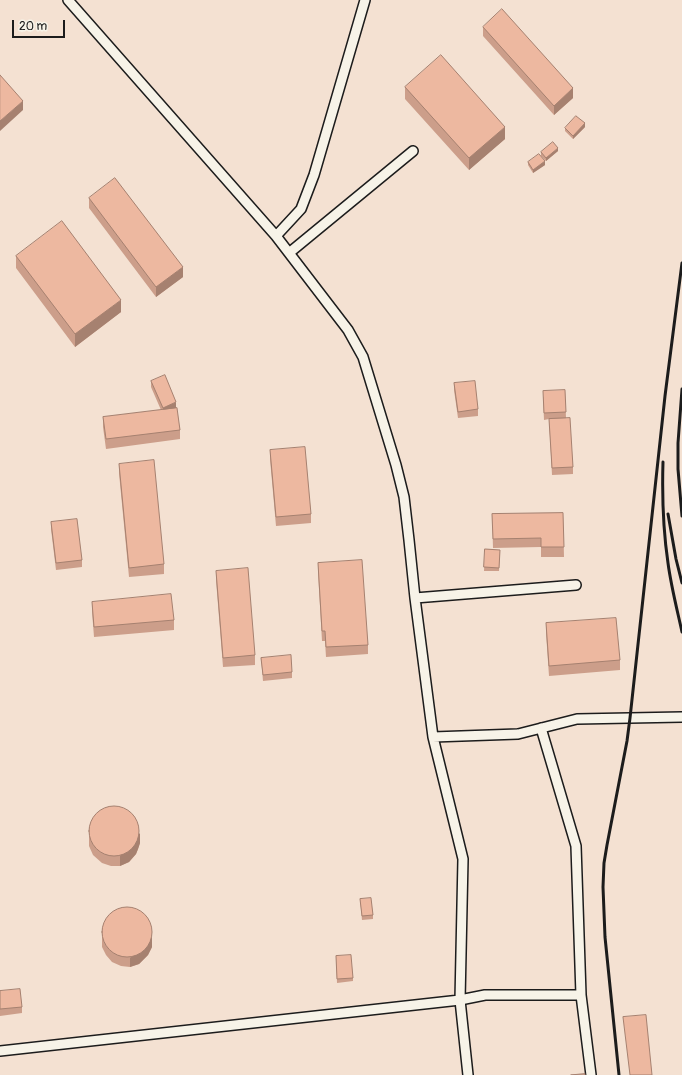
<!DOCTYPE html>
<html>
<head>
<meta charset="utf-8">
<style>
	body { margin:0 }
	#map { position:relative; width:682px; height:1075px; overflow:hidden; background:#f7f3e8; font-family:Pangolin,sans-serif }
	canvas { display:block }
	.scale { position:absolute; left:12px; top:20px; width:53px; height:18px; box-sizing:border-box; border:2px solid #1c1c1c; border-top:0; padding-left:5px; font-size:12px; line-height:14px; white-space:nowrap; color:#1c1c1c; -webkit-text-stroke:3px #f7f3e8; paint-order:stroke }
</style>
</head>
<body>
<div id="map">
<canvas width="682" height="1075"></canvas>
<div class="scale">20 m</div>
</div>
<script>
const c = document.querySelector('canvas').getContext('2d');
c.lineJoin = 'round';
function fillPath(path, color) {
  c.fillStyle = color;
  c.fill(path, 'evenodd');
}
function strokePath(path, color, width, dash) {
  c.strokeStyle = color;
  c.lineWidth = width;
  c.lineCap = dash ? 'butt' : 'round';
  c.setLineDash(dash || []);
  c.stroke(path);
}
fillPath(new Path2D(`
	M0,0H682V1075H0Z`), '#f4e1d2');
const lane = new Path2D(`
	M68,0L276,236L348,330L363,357L396,465L404,497L409,540L415,598L433,737L463,859L460,1000L468,1075
	M276,236L301,209L314,175L365,0
	M289,253L413,151
	M415,598L576,585
	M433,737L518,734L577,719L682,717
	M581,995L591,1075
	M0,1051L460,1000L485,995H581L576,846L541,728`);
strokePath(lane, '#1c1c1c', 12);
strokePath(lane, '#f7f3e8', 9);
strokePath(new Path2D(`
	M682,389L678,443V469L682,516
	M663,462C662,495 663,529 668,563C671,586 677,609 682,632
	M668,514L676,559L682,583
	M619,1075L605,937L603,887L604,863L607,845L627,741L630,718L665,396L682,263`), '#1c1c1c', 3);
fillPath(new Path2D(`
	M483,27L573,98L554,115L483,36Z
	M405,87L505,139L469,170L405,99Z
	M585,127L573,139L565,131V128Z
	M558,151L546,161L541,156V152Z
	M528,162L545,165L533,173L528,165Z
	M89,198L183,277L156,297L89,208Z
	M16,256L121,312L75,347L16,268Z
	M151,381L176,408L180,430V439L106,449L103,427V417L161,410L151,387Z
	M454,383L478,409V416L458,418L454,390Z
	M565,390L566,418L573,467V474L552,475L549,419L544,420L543,397Z
	M270,450L311,514V523L276,526L270,459Z
	M119,464L164,564V574L129,577L119,473Z
	M563,513L564,557H541V547L493,548L492,514Z
	M51,522L82,560V567L56,570L51,529Z
	M485,549L500,550L499,571H484Z
	M318,563L368,645V654L326,657L325,641H322L318,572Z
	M216,571L255,655V665L223,667L216,580Z
	M92,602L174,620V630L94,637L92,611Z
	M546,623L620,660V670L549,676L546,633Z
	M261,658L292,672V678L263,681Z
	M89,826L140,843L138,849L136,854L129,862L120,866H111L102,863L93,855L89,846Z
	M360,899L373,915V919L362,920Z
	M102,927L152,947L148,955L139,964L130,967L121,966L112,962L106,955L102,947Z
	M336,956L353,978V981L337,983Z
	M0,991L22,1007V1013L0,1016Z`), '#cc9e8a');
fillPath(new Path2D(`
	M573,88V98L554,115V106Z
	M23,101V110L0,131V121Z
	M585,123V127L573,139V136Z
	M505,127V139L469,170V158Z
	M558,148V151L546,161V158Z
	M545,161V165L533,173V170Z
	M183,267V277L156,297V287Z
	M121,300V312L75,347V334Z
	M176,402V408L163,414V408Z
	M140,833V843L138,849L136,854L129,862L120,866V856Z
	M152,937V947L148,955L139,964L130,967V958Z`), '#a68170');
const building = new Path2D(`
	M502,9L573,88L554,106L483,27Z
	M441,55L505,127L469,158L405,87Z
	M0,75L23,101L0,121Z
	M576,116L585,123L573,136L565,128Z
	M553,142L558,148L546,158L541,152Z
	M539,154L545,161L533,170L528,162Z
	M115,178L183,267L156,287L89,198Z
	M62,221L121,300L75,334L16,256Z
	M165,375L176,402L163,408L151,381Z
	M475,381L478,409L458,412L454,383Z
	M565,390L566,412L544,413L543,391Z
	M177,408L180,430L106,439L103,417Z
	M570,418L573,467L552,468L549,419Z
	M305,447L311,514L276,517L270,450Z
	M154,460L164,564L129,568L119,464Z
	M563,513L564,547H541V538L493,539L492,514Z
	M77,519L82,560L56,563L51,522Z
	M485,549L500,550L499,568L484,567Z
	M362,560L368,645L326,647L325,631H322L318,563Z
	M248,568L255,655L223,658L216,571Z
	M171,594L174,620L94,627L92,602Z
	M616,618L620,660L549,666L546,623Z
	M291,655L292,672L263,675L261,658Z
	M89 831a25 25 0 1 1 50 0a25 25 0 1 1-50 0Z
	M371,898L373,915L362,916L360,899Z
	M102 932a25 25 0 1 1 50 0a25 25 0 1 1-50 0Z
	M351,955L353,978L337,979L336,956Z
	M20,989L22,1007L0,1009V991Z
	M646,1015L652,1075H630L623,1017Z
	M585,1074V1075H571Z`);
fillPath(building, '#edb8a0');
strokePath(building, '#a68170', 1);
</script>
</body>
</html>
